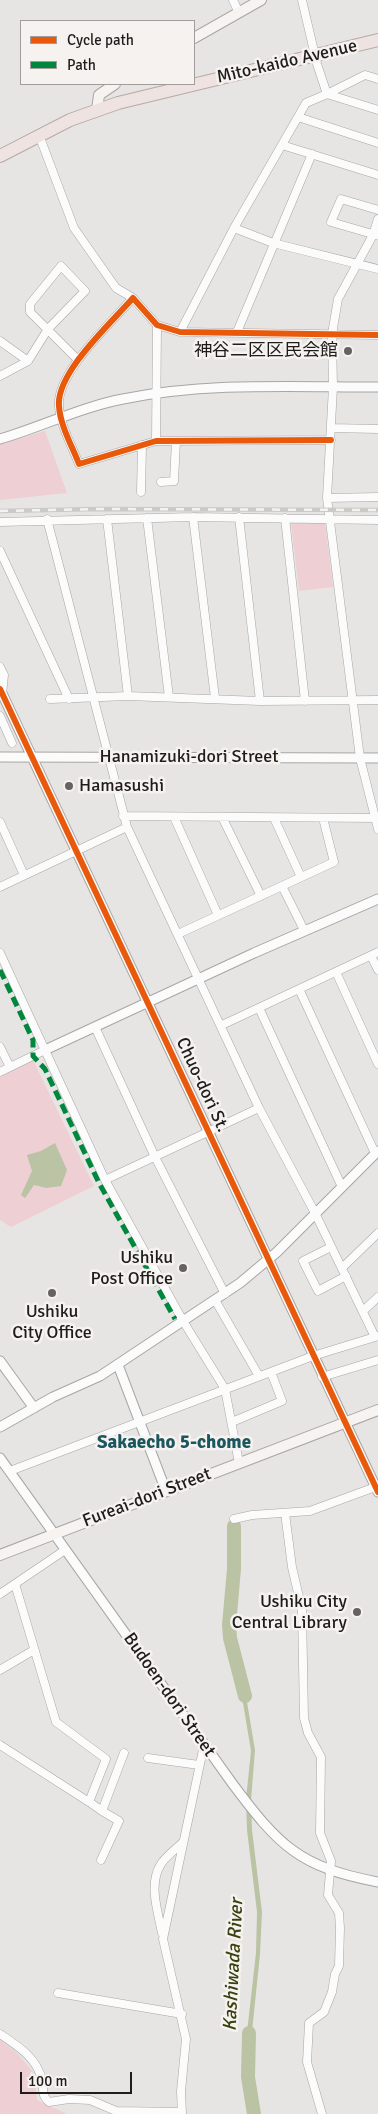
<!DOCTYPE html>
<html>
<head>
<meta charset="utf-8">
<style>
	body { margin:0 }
	#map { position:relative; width:378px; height:2114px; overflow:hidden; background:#e7e5e3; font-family:Signika,sans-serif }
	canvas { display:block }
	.legend { position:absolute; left:20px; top:20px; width:175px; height:65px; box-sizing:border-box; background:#f6f2ef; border:1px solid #a09d9b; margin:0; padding:6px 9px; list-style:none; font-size:15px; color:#1e1d1c }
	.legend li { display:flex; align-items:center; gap:10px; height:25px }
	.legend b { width:25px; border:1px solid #a09d9b }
	.scale { position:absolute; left:20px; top:2072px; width:112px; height:22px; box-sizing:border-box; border:2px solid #1e1d1c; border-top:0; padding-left:6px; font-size:15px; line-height:18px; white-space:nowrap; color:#1e1d1c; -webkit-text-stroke:4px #f6f2ef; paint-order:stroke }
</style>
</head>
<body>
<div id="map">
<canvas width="378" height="2114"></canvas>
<ul class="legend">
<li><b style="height:6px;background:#e8590c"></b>Cycle path</li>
<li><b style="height:6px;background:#00873e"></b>Path</li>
</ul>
<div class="scale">100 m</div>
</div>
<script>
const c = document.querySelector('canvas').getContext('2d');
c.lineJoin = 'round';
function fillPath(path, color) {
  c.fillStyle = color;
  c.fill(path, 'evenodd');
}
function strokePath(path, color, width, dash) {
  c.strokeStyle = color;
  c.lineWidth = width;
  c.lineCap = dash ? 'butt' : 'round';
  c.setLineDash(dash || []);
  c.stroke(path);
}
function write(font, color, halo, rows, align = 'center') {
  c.font = font + ' Signika,"Noto Sans JP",sans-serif';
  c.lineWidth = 5;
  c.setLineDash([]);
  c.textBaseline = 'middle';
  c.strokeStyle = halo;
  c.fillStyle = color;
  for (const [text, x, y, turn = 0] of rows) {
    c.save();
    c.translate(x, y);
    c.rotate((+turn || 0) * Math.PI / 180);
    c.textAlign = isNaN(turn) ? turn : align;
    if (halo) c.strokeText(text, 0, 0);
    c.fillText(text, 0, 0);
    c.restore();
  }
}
fillPath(new Path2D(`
	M45,431L67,493L0,500V444Z
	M291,523H325L333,587L299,591Z
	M33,1060L94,1186L11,1227L0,1220V1076Z
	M0,2040L16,2052L34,2073L37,2100L67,2114H0Z`), '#edcfd4');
fillPath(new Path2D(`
	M55,1143L67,1170L61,1186L46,1188L34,1185L25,1198L21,1195L32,1171L27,1155L41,1151Z
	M243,1678L255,1750L251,1800L252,1830L262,1912L260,1954L250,2051L245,2050L256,1953L257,1912L247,1830L246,1799L251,1751L239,1679Z`), '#bac3a3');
strokePath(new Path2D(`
	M234,1526V1569L229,1625L230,1638L245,1696
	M249,2033L248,2077L254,2114`), '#bac3a3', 14);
const minor = new Path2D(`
	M233,0L238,11
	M302,0L317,64L327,94L365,75L378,79
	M298,117L378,143
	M39,135L74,228L116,288L133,298
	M282,145L378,175
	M378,219L373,235L338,299L332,334L333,387L327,498L360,758L378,829
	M234,228L273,243L378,269
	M376,235L331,222L341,199L378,210
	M180,332L234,228L306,103L327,94L378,110
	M237,332L312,154
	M0,341L28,361L48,329L85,291L61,266L30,304V312L78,360
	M0,376L28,361
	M331,428L378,429
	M331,440L156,441L79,464C72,446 60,425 59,406C56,373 111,323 133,298L157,325L180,332L378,335
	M156,441L157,325
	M161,482L174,481L176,441
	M141,492L142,445
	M327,498L378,497
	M193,517L215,698
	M239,517L260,701
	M147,518L169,697
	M285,518L305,701
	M47,519L127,827L259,1108L315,1213L375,1337
	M107,519L128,696
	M0,522L193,517L378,520
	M0,551L69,699
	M0,667L4,675L2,694
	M50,699L128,696L260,701L378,700
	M0,716L12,743
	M123,816L378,818
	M174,817L218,915
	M222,817L261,896
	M274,818L301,877
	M0,822L24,875
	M282,886L304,930
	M0,887L127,827
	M178,934L334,862L323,818
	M0,953L105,1180L183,1321L225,1389L239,1463
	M371,956L378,970
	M336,972L378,1064
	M299,989L374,1151L378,1153
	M259,1008L342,1187
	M222,1025L378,952
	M95,1027L155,1157L225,1294
	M0,1047L10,1067
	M0,1072L45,1050
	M105,1180L259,1108
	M331,1247L303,1261L318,1291L346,1276
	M342,1268L378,1233
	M215,1300L259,1376
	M363,1311L378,1297
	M322,1377L378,1360
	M232,1422L282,1401L271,1372
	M10,1471L313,1356L378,1336
	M285,1513L292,1567L302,1610L304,1718L308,1733L321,1757L320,1833L331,1861L328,1895L339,1913L340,1928L339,1966L335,1974L332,1992L324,2012L309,2023L307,2062L322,2114
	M234,1519L252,1515L310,1511L378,1486
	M0,1594L65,1550
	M0,1670L34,1650
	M0,1745L89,1802L106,1759L56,1722L15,1584
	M148,1758L199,1765
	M88,1801L102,1811L124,1753
	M101,1860L119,1821L102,1811
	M162,1933C158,1912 148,1884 161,1864C166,1856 176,1849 183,1842
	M58,1993L182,2014
	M0,2034C18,2046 37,2058 42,2080C44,2090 41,2095 49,2102L69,2099L90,2100L116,2111L181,2112
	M182,2114L181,2091L186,2039L163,1939L204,1745`);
const tertiary = new Path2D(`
	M0,439C41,427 81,407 123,399C207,382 293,387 378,387
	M0,689L378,1492
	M0,757L378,758
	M45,1050L254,953L378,899
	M0,1361L34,1408
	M118,1365L166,1491
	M0,1427L53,1397L100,1376L240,1283L277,1252L378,1151
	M0,1458L232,1783C279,1846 299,1867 378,1882`);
const secondary = new Path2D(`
	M194,38L261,0
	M97,110L99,95L115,84
	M0,1555L378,1410`);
const trunk = new Path2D(`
	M0,156L70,120L118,103L378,40`);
strokePath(minor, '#a7a6a4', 9);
strokePath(tertiary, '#a7a6a4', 11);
strokePath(secondary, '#a7a6a4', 12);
strokePath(trunk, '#b7a9a5', 14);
strokePath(minor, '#fbfbfb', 8);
strokePath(tertiary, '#fbfbfb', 9);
strokePath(secondary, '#f6f3f1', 10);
strokePath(trunk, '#eee3e0', 12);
const rail = new Path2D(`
	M0,511L99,509L378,510`);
strokePath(rail, '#cacac9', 4.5);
strokePath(rail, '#f6f2ef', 2.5, [8]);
strokePath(new Path2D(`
	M0,970L33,1040V1056L45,1069L99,1183L175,1319`), '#00873e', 5, [10, 5]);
strokePath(new Path2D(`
	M331,440L156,441L79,464C72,446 60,425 59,406C56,373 111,323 133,298L157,325L180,332L378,335
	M0,689L378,1492`), '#e8590c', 6);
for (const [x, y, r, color] of [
	[348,351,5,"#646362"],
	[69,786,5,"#646362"],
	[183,1268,5,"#646362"],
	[52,1293,5,"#646362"],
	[357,1612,5,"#646362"]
]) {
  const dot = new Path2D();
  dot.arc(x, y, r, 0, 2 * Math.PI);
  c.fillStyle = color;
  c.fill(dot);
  strokePath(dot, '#f6f2ef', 2);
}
write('18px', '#1e1d1c', '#f6f2ef', [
	["Mito-kaido Avenue",287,62,-13],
	["Hanamizuki-dori Street",189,757],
	["Chuo-dori St.",202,1085,65],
	["Fureai-dori Street",147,1498,-21],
	["Budoen-dori Street",169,1695,55]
]);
write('18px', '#1e1d1c', '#f6f2ef', [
	["神谷二区区民会館",338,351],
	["Hamasushi",79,786,"left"],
	["Ushiku",173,1258],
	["Post Office",173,1279],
	["Ushiku",52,1312,"center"],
	["City Office",52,1333,"center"],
	["Ushiku City",347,1602],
	["Central Library",347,1623]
], 'right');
write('bold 19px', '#1c565f', '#f6f2ef', [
	["Sakaecho 5-chome",174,1443]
]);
write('italic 19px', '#37420f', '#f6f2ef', [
	["Kashiwada River",234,1965,-87]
]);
</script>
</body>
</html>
